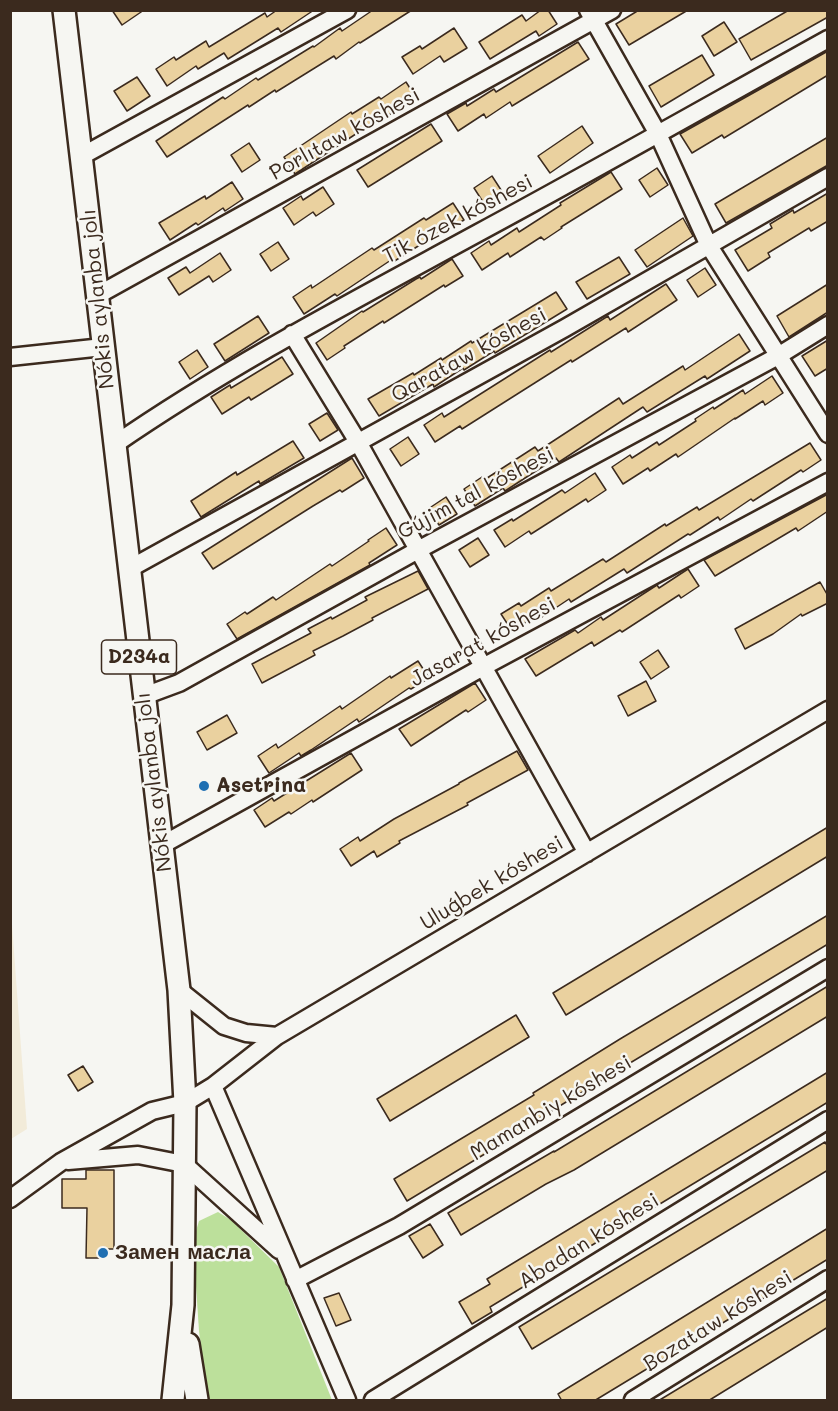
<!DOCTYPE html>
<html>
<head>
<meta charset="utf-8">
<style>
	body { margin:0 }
	#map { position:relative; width:838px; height:1411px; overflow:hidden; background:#f6f6f2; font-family:Mali,sans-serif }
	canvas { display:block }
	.frame { position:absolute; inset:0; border:12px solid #3b2a1e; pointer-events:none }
</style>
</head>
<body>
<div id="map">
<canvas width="838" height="1411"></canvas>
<div class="frame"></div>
</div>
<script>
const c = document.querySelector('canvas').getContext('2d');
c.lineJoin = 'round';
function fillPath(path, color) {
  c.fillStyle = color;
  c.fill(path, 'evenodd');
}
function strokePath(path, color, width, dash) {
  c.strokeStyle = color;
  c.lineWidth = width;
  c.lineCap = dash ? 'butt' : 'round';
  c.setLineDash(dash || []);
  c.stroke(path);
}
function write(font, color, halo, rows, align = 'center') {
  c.font = font + ' Mali,sans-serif';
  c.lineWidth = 5;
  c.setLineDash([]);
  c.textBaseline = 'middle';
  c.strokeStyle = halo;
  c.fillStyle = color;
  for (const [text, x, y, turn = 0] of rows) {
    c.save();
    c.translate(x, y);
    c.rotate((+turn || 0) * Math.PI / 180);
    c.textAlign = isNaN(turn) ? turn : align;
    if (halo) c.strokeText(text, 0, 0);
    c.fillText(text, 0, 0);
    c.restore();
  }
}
fillPath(new Path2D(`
	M10,897L27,1129L11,1139H10Z`), '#f2ebd9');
fillPath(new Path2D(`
	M218,1212L231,1220L279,1267L332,1400H208L199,1331L193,1241L199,1221Z`), '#bce09b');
const building = new Path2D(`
	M112,10H144L122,25Z
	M277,10H314L281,32L278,28L228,59L224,53L198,69L196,66L167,86L156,69L174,57L176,60L206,41L209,47L265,13L267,17Z
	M373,10H412L360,43L359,42L336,59L334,56L276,92L275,90L249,107L248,105L167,157L156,141L223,97L225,99L256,78L258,80L313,46L314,47L340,28L342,31Z
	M541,10H548L557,24L539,36L536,31L490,59L479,42L522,15L526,21Z
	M639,10H688L629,45L616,24Z
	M789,10H828V17L751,60L739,39Z
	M724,22L737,42L714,56L702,36Z
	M454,28L467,48L444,62L440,56L413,74L402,57L420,46L422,49Z
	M578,42L589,59L512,106L510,102L486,118L484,114L458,131L447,114L466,103L467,106L494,89L496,92Z
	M828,51V75L724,138L722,135L692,153L680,134Z
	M702,55L714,75L661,107L649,86Z
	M137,77L150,96L127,111L114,91Z
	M406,82L417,99L399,111L398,109L372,126L371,124L295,174L284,157L351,112L352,114L379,97L381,99Z
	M431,124L442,141L368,187L357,170Z
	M582,126L593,143L550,173L538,156Z
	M828,137V165L726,223L715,204Z
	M249,143L260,160L242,172L231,155Z
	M657,168L668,185L650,197L639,180Z
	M611,172L622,189L561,227L562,228L544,240L541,237L510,257L508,253L482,270L471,253L489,241L491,245L517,228L519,232L561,205L560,203Z
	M492,176L503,193L485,205L474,188Z
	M232,182L243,199L225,211L223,208L198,225L196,223L170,240L159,223L205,196L206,199Z
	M323,187L334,204L316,216L313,212L294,225L283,208L301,196L303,200Z
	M828,193V221L811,231L809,228L768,253L770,257L748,271L735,250L772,228L770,224L793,210L794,213Z
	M453,203L464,220L446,231L445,229L393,262L391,260L337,296L335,294L304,314L293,297L311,285L312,288L372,248L374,250L424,218L426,220Z
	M683,218L693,236L647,267L635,250Z
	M278,242L289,259L271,271L260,254Z
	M220,253L231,270L213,282L209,276L179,295L168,278L186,267L190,273Z
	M619,257L630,274L587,299L576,282Z
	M452,259L463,276L445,287L444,285L384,323L383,321L344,346L345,348L327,360L316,343L362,311L363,312L416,279L420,277L421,279Z
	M705,268L716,285L698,297L687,280Z
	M666,284L677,300L628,332L626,328L572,362L571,360L462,429L460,426L435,442L424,425L442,413L444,417L550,350L551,352L608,316L610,320Z
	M828,284V312L789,337L777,316Z
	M556,292L567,309L495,353L494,351L464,370L463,368L434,387L433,384L379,416L368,399L413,373L414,375L441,358L442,360L471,341L472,343Z
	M258,316L269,333L225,361L214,344Z
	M739,334L750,351L707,379L705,376L647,412L643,407L559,462L556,458L505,491L503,488L475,506L464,489L482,477L484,480L535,447L538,451L619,398L623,404L683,366L685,370Z
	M828,340V368L815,376L802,356Z
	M197,350L208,367L190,379L179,362Z
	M282,357L293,374L251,400L249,397L222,414L211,397L230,385L231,388Z
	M772,376L783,393L765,405L763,401L735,419V418L678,457L676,454L650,471L648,468L623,484L612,467L630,455L632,458L657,442L659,445L696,421L695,419L713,407L714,409L743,390L745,394Z
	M327,413L338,430L320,441L309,424Z
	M408,437L419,454L401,466L390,449Z
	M293,441L304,458L260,484L259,481L201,517L191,501L236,472L237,475Z
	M810,443L821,460L803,472L801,470L753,501L751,499L720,520L718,517L690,535L688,534L627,573L624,569L571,602L569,599L542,617L540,613L512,631L501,614L519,603L521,606L549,588L551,591L603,559L606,562L665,524L666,526L697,507L699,510Z
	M352,458L364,478L342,492L340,490L313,506L213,569L202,553Z
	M595,473L606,490L588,502L586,499L531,534L529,531L505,547L494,530L512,519L513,521L562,490L565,493Z
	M828,494V511L798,531L796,528L715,576L704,560Z
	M446,497L457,514L439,525L428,509Z
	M386,528L397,545L369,563L370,565L237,639L227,624L245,612L247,614L273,597L276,600L330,564L332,566L369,541L368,540Z
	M478,538L489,555L470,567L459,550Z
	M688,569L699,586L681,598L679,595L622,632L620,630L594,646L592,642L536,676L525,659L575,630L578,633L601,617L603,620L657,585L659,588Z
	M418,571L428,589L372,618L373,620L343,636L313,651L315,655L262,683L252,664L311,633L308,629L331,617L332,619L367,600L365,597Z
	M820,582L828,596V603L802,616L801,614L773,634L745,649L735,629Z
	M658,650L669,667L651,679L640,662Z
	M418,661L429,678L411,689L409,688L359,722L357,719L311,750L301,756L299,753L269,773L258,756L276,744L278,748L340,706L342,709L390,676L391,678Z
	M646,681L656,701L628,716L618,696Z
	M475,683L486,700L468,712L466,710L411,746L399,729Z
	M227,715L237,733L207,750L197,732Z
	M517,751L528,770L467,803L468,805L399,841L400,843L377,857L374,851L351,866L340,849L358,837L360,841L394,819L459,784V783Z
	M351,753L362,770L313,802L312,800L291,814L289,812L265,827L254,810L272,798L274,801Z
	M828,827V856L566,1015L553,993Z
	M828,915V944L625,1066L540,1118L541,1120L407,1201L394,1179L534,1095L533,1093L620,1039Z
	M828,986V1016L574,1170L546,1184L461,1235L448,1213L554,1151V1152Z
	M516,1015L529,1037L390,1121L377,1099Z
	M83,1066L93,1082L78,1091L68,1075Z
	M828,1072V1102L490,1307L492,1312L472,1324L459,1302L490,1284L487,1279Z
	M825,1142L828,1147V1170L532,1349L519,1327Z
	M86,1170H114V1249H99V1258H86L87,1208H62V1179H86Z
	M430,1224L443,1245L423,1258L409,1236Z
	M828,1228V1259L594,1401H562L558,1394Z
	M339,1293L351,1320L336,1326L324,1298Z
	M828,1298V1327L734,1385L708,1401H658Z`);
fillPath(building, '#ead19f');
strokePath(building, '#3b2a1e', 1.5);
const minor = new Path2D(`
	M588,10L658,134L709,246L828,434
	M80,157L347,10
	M98,295L612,10
	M292,334L358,442L587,853
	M10,357L103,347
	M114,445C230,365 355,300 478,233C595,170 711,104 828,39
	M129,569L565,328L828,177
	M144,696L179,683L418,550L778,356L828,325
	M162,845L483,667L828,482
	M179,990L224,1026L246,1033L277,1036
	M213,1086L347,1400
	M68,1161L138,1155L184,1164L279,1250
	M10,1199L61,1162L152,1111L185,1103L213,1086L277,1036L828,710
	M295,1280L399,1226L828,968
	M373,1400L828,1120
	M633,1400L828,1279`);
const major = new Path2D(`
	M64,10L179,990L185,1103L183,1305L173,1400
	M188,1344L197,1400`);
strokePath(minor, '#3b2a1e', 21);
strokePath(major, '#3b2a1e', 26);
strokePath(minor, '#f6f6f2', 16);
strokePath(major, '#f6f6f2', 21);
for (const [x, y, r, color] of [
	[204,786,6,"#1f6fb2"],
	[103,1253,6,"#1f6fb2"]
]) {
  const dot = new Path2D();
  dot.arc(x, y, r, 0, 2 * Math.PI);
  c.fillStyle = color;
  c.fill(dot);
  strokePath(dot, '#f6f6f2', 2);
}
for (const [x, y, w] of [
	[139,657,75]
]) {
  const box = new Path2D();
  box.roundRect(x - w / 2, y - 17, w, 34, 4.5);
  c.fillStyle = '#f6f6f2';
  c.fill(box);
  strokePath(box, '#3b2a1e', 1.5);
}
write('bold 20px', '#3b2a1e', null, [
	["D234a",139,657]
]);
write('21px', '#3b2a1e', '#f6f6f2', [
	["Porlıtaw kóshesi",345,134,-29],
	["Tik ózek kóshesi",458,219,-28],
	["Nókis aylanba jolı",98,299,-96],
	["Qarataw kóshesi",469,355,-29],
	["Gújim tal kóshesi",476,493,-28],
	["Jasarat kóshesi",483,642,-29],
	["Nókis aylanba jolı",154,782,-97],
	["Uluǵbek kóshesi",492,883,-31],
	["Mamanbiy kóshesi",551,1108,-31],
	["Abadan kóshesi",589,1241,-32],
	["Bozataw kóshesi",718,1321,-32]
]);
write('bold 21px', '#3b2a1e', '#f6f6f2', [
	["Asetrina",216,786],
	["Замен масла",115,1253]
], 'left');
</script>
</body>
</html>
